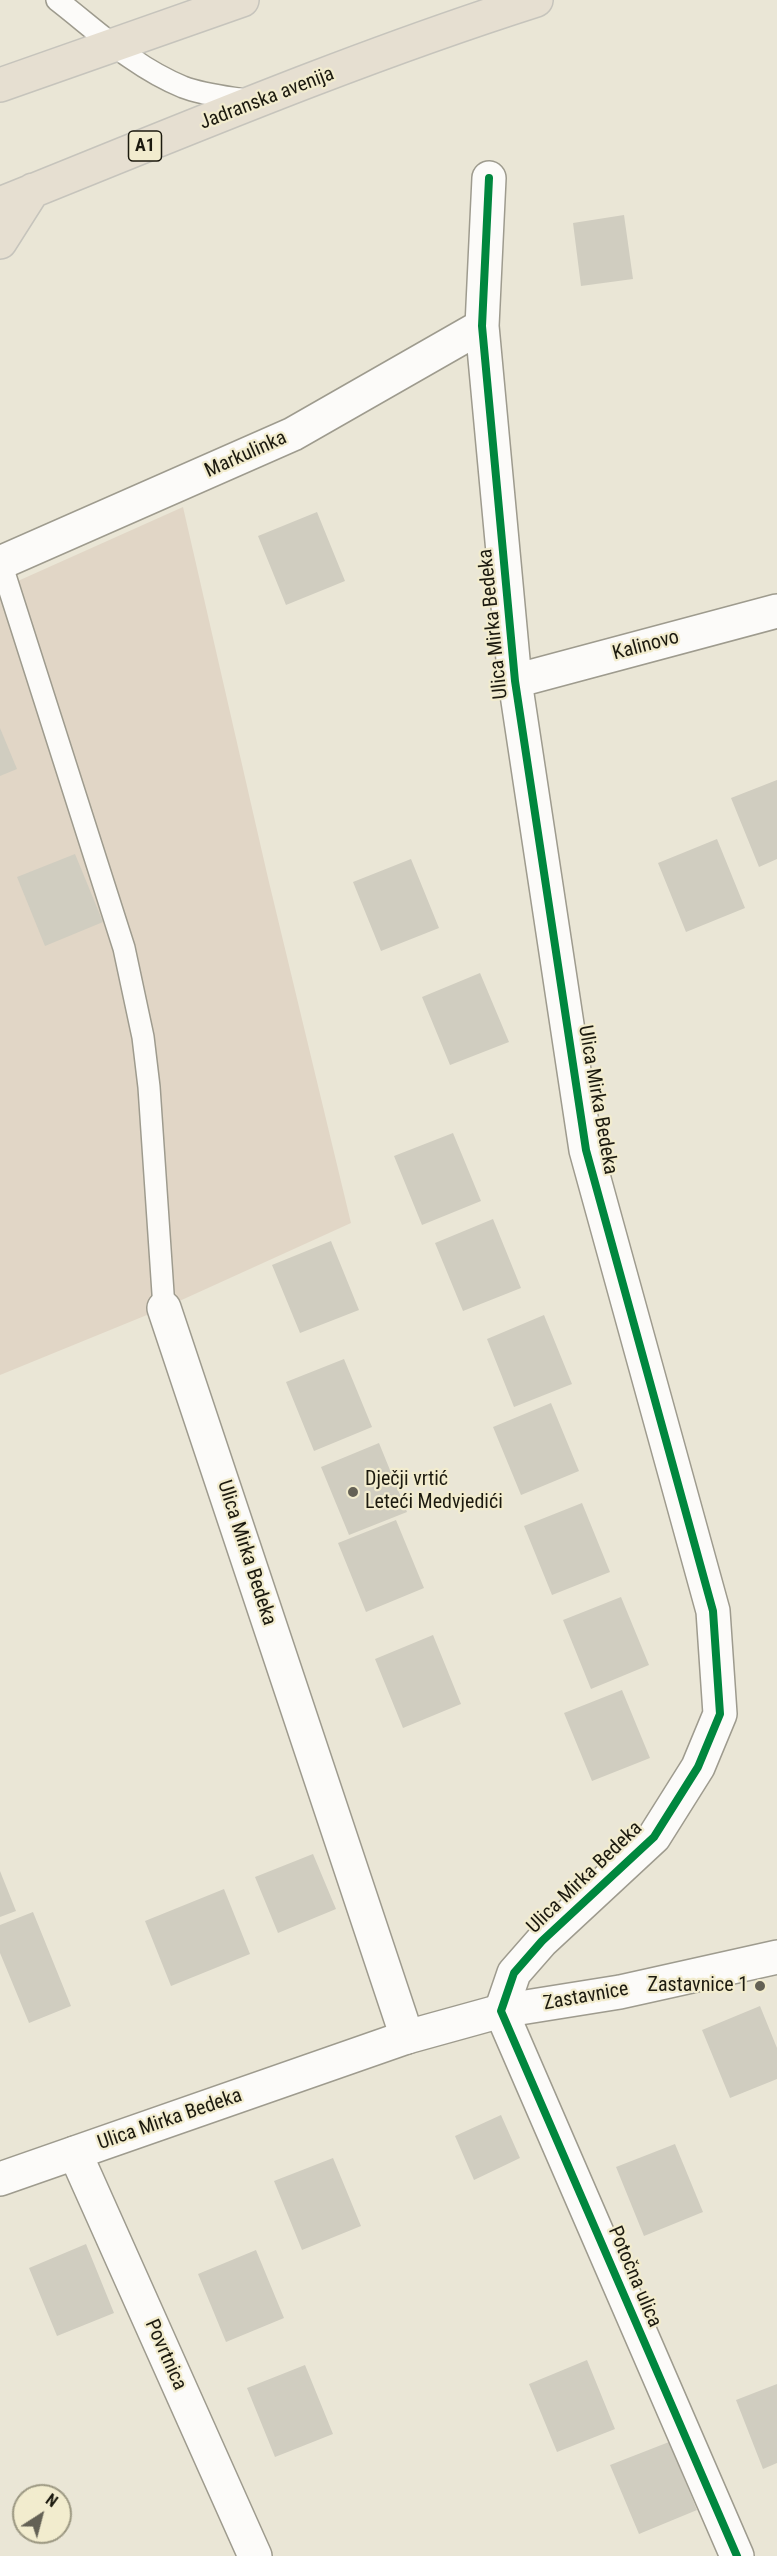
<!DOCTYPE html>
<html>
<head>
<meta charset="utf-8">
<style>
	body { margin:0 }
	#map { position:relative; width:777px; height:2556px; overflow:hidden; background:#eae6d6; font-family:"Roboto Condensed",sans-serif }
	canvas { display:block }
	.north { position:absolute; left:12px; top:2484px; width:60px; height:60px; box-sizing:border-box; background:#f2ecce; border:2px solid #9c9882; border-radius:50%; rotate:36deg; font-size:16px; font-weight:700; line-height:24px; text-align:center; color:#1c1a0f }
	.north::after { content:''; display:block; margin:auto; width:21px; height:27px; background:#646155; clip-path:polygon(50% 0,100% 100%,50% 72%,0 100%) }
</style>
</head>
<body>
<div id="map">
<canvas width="777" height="2556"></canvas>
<div class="north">N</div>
</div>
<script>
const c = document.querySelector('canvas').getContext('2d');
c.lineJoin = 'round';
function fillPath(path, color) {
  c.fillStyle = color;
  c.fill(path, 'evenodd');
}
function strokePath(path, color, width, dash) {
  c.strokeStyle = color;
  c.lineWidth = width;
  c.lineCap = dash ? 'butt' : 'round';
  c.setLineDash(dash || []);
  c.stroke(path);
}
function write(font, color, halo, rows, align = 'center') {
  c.font = font + ' "Roboto Condensed",sans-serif';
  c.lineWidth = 4.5;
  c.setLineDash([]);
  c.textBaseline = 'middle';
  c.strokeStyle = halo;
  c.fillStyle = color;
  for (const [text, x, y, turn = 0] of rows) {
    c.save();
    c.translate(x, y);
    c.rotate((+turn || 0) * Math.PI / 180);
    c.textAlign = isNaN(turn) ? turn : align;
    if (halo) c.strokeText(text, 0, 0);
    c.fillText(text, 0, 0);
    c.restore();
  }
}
fillPath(new Path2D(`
	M183,507L268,878L351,1223L164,1308L0,1375V589Z`), '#e1d6c6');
fillPath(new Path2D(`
	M624,215L633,279L581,286L573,223Z
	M317,512L345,581L286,605L258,536Z
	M0,728L17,769L0,776Z
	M777,780V859L759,867L731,798Z
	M717,839L745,908L686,932L658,863Z
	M75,854L103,922L45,946L17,877Z
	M411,859L439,928L381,951L353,882Z
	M480,973L509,1042L450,1065L422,997Z
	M453,1133L481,1201L422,1225L394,1156Z
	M493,1219L521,1288L463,1311L435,1243Z
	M331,1241L359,1310L300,1333L272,1265Z
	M544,1315L572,1384L514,1407L487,1339Z
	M344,1359L372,1427L314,1451L286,1382Z
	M551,1403L579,1471L521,1495L493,1427Z
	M379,1443L407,1512L349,1535L321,1467Z
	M582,1503L610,1572L552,1595L524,1526Z
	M396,1520L424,1588L366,1612L338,1543Z
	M621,1597L649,1665L591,1689L563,1620Z
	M433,1635L461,1704L403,1728L375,1659Z
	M622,1690L650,1758L592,1781L564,1713Z
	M313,1854L336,1909L278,1933L255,1877Z
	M0,1871L16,1911L0,1917Z
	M224,1889L250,1954L171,1986L145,1921Z
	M33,1912L71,2006L29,2023L0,1953V1925Z
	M760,2006L777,2048V2079L730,2098L702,2030Z
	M501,2115L520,2158L474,2180L455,2136Z
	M675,2144L703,2212L644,2236L616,2167Z
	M333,2158L361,2226L302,2250L274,2181Z
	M86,2244L114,2313L57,2336L29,2268Z
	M256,2250L284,2318L226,2342L198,2274Z
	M587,2360L615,2429L557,2452L529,2384Z
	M305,2365L333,2434L275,2457L247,2388Z
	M777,2384V2463L763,2469L736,2400Z
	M669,2442L697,2510L639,2534L610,2465Z`), '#d0cdc0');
const service = new Path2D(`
	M57,0C97,31 134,67 183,87C204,95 228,97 251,101
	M1,563L124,948L143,1037L149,1087L164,1308`);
const minor = new Path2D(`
	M489,178L482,326L515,681L586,1150L713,1611L720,1714L698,1767L654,1837L542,1941L514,1973L501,2011L737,2556
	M0,563L293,434L482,326
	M515,681L777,611
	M164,1308L407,2037
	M75,2153L255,2556`);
const secondary = new Path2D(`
	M0,2179L407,2037L501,2011L620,1992L777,1957`);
const motorway = new Path2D(`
	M0,85L242,0
	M0,204C177,133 354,58 536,0
	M0,242L33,190`);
strokePath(service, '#9e9b8e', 24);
strokePath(minor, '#9e9b8e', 36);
strokePath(secondary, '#9e9b8e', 36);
strokePath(motorway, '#c6c4bc', 36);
strokePath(service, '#fcfbf9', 21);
strokePath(minor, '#fcfbf9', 33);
strokePath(secondary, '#fcfbf9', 33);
strokePath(motorway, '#e6dfd1', 33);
strokePath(new Path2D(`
	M489,178L482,326L515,681L586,1150L713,1611L720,1714L698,1767L654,1837L542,1941L514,1973L501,2011L737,2556`), '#00873e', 8);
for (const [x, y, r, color] of [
	[353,1492,6,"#646155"],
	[760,1986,6,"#646155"]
]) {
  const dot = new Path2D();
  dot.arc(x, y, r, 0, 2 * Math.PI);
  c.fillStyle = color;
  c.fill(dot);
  strokePath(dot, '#f2ecce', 2);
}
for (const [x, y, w] of [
	[145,146,33]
]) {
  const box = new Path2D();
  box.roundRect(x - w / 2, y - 15, w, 30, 4.5);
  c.fillStyle = '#f2ecce';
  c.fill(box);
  strokePath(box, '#1c1a0f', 1.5);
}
write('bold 18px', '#1c1a0f', null, [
	["A1",145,146]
]);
write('20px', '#1c1a0f', '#f2ecce', [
	["Jadranska avenija",267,99,-21],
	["Markulinka",246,455,-24],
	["Ulica Mirka Bedeka",494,624,-96],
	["Kalinovo",646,646,-15],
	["Ulica Mirka Bedeka",597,1100,80],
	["Ulica Mirka Bedeka",246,1553,72],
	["Ulica Mirka Bedeka",585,1878,-44],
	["Zastavnice",586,1997,-10],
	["Ulica Mirka Bedeka",170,2120,-19],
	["Potočna ulica",634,2277,67],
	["Povrtnica",165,2355,66]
]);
write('20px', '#1c1a0f', '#f2ecce', [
	["Dječji vrtić",365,1480],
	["Leteći Medvjedići",365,1503],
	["Zastavnice 1",748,1986,"right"]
], 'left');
</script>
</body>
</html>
